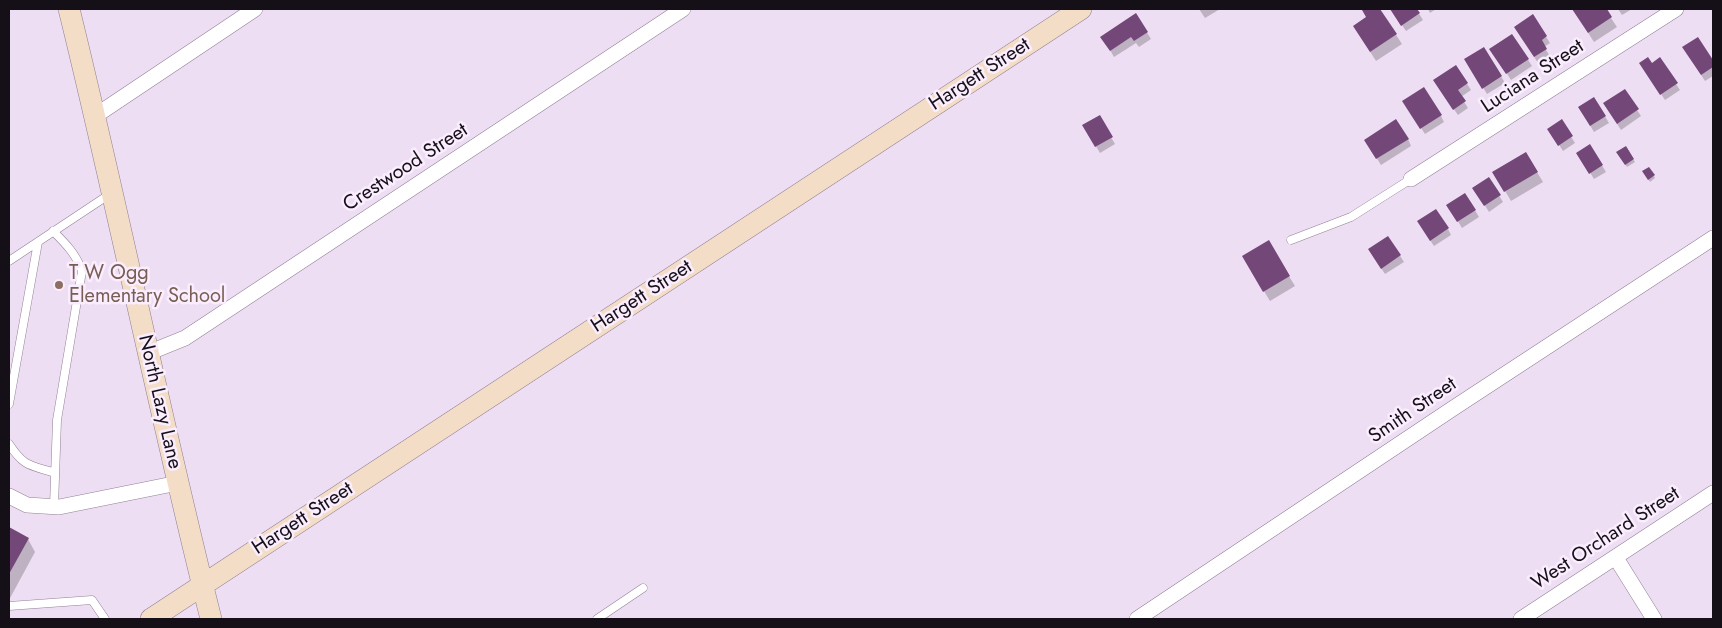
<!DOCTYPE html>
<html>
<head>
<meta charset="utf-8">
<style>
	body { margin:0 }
	#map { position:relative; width:1722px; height:628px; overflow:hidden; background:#eedef3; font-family:Jost,sans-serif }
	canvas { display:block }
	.frame { position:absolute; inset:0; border:10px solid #151017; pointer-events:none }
</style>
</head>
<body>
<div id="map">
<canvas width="1722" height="628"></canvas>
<div class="frame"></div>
</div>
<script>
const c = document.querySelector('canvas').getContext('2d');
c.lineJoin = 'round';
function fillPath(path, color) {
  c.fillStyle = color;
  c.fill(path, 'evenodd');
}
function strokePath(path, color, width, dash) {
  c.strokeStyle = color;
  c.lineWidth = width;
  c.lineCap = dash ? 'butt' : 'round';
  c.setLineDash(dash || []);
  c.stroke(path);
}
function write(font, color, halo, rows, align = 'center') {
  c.font = font + ' Jost,sans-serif';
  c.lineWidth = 5;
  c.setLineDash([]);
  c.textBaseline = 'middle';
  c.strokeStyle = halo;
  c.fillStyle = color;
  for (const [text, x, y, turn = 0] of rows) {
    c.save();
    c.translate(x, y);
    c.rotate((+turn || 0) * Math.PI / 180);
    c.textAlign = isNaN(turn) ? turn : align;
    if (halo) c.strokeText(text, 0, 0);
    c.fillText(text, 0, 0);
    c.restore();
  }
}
fillPath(new Path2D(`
	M1199,9H1220L1205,18Z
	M1365,9H1379L1402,44L1376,61L1360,36L1368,18L1363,10Z
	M1391,9H1416L1423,20L1406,31Z
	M1428,9H1436L1430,13Z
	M1573,9H1605L1617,27L1594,42Z
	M1618,9H1632L1622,15Z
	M1136,15L1151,39L1139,47L1136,43L1114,57L1106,43Z
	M1533,16L1550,43L1544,47L1550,56L1538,63L1519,33Z
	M1512,35L1532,66L1511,80L1495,55Z
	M1697,38L1713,63V76L1705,81L1687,53Z
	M1484,48L1505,83L1487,94L1466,60Z
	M1651,64L1676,84L1680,90L1665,100L1645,70Z
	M1456,67L1471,90L1461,97L1468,108L1458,115L1438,87Z
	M1594,98L1609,123L1594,132L1579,107Z
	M1408,108L1441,116L1444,122L1425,134Z
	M1608,110H1637L1641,116L1621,130Z
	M1099,117L1115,144L1100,153L1084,126Z
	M1561,121L1575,143L1563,151L1549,129Z
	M1408,139L1411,146L1381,165L1366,141Z
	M1590,146L1606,172L1594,179L1578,153Z
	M1626,148L1635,162L1627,167L1618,153Z
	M1526,154L1543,182L1511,201L1494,172Z
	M1649,168L1655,178L1650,182L1644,172Z
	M1489,179L1503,202L1489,212L1474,188Z
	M1465,194L1479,217L1462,228L1448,205Z
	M1422,228L1448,229L1451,235L1434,246Z
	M1388,237L1404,262L1385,274L1373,256Z
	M1268,242L1295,286L1270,301L1243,257Z
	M9,528L28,539L35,552L9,600Z`), '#0003');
fillPath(new Path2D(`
	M1363,9H1380L1397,34L1370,52L1353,26L1366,17L1362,10Z
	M1390,9H1417L1420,13L1401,26Z
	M1572,9H1607L1612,17L1588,33Z
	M1136,13L1148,32L1134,41L1131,37L1110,51L1100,37Z
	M1533,14L1547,36L1542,40L1547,49L1534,57L1514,27Z
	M1512,34L1529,59L1506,74L1489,49Z
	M1698,37L1713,60V67L1701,75L1682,47Z
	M1484,47L1502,76L1482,89L1464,59Z
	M1648,57L1652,63L1660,57L1678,83L1660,95L1639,63Z
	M1456,65L1468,83L1458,90L1466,101L1453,110L1433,80Z
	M1424,87L1442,115L1420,129L1402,101Z
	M1625,89L1639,109L1617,124L1603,103Z
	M1594,97L1606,116L1590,126L1578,107Z
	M1100,115L1113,137L1095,147L1082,125Z
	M1396,119L1409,139L1376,159L1364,140Z
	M1562,119L1573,136L1558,146L1547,129Z
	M1590,144L1603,165L1589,174L1576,153Z
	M1626,146L1634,159L1625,165L1616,152Z
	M1526,152L1538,172L1504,192L1492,172Z
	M1649,167L1655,175L1648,180L1642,171Z
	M1489,177L1501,195L1484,206L1472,188Z
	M1465,193L1476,210L1457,222L1446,205Z
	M1436,209L1449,228L1430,241L1417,221Z
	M1388,236L1401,255L1381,269L1368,249Z
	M1269,240L1290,276L1263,292L1242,256Z
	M9,527L29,538L9,574Z`), '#744779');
const lane = new Path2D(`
	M53,231C66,244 76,254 82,271L57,420L54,506
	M1291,240L1351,217L1411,179
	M9,261L110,194
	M9,404L38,242
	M9,444C24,467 30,465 55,473
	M9,606L92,600L105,619
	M597,619L643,588`);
const street = new Path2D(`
	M95,116L255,9
	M1411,179L1676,9
	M148,353L185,338L683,9
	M9,496L27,505L59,507L178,483
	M1616,558L1654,619
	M1137,619L1452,409L1713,238
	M1521,619L1713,493`);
const secondary = new Path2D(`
	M69,9C119,212 160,417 211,619
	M151,619L1081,9`);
strokePath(lane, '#908195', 9);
strokePath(street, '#908195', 16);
strokePath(secondary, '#908195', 22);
strokePath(lane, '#fff', 8);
strokePath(street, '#fff', 15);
strokePath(secondary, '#f3ddc6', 21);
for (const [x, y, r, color] of [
	[59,285,5,"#8d6e63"]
]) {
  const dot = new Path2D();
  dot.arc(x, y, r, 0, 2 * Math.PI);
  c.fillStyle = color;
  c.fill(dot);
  strokePath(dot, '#faedfe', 2);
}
write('20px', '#151017', '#faedfe', [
	["Hargett Street",980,75,-33],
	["Luciana Street",1533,77,-33],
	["Crestwood Street",406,168,-33],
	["Hargett Street",642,297,-33],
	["North Lazy Lane",159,402,77],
	["Smith Street",1413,411,-34],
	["Hargett Street",303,519,-33],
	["West Orchard Street",1606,539,-33]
]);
write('20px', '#785e54', '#faedfe', [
	["T W Ogg",69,274],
	["Elementary School",69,297]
], 'left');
</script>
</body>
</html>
